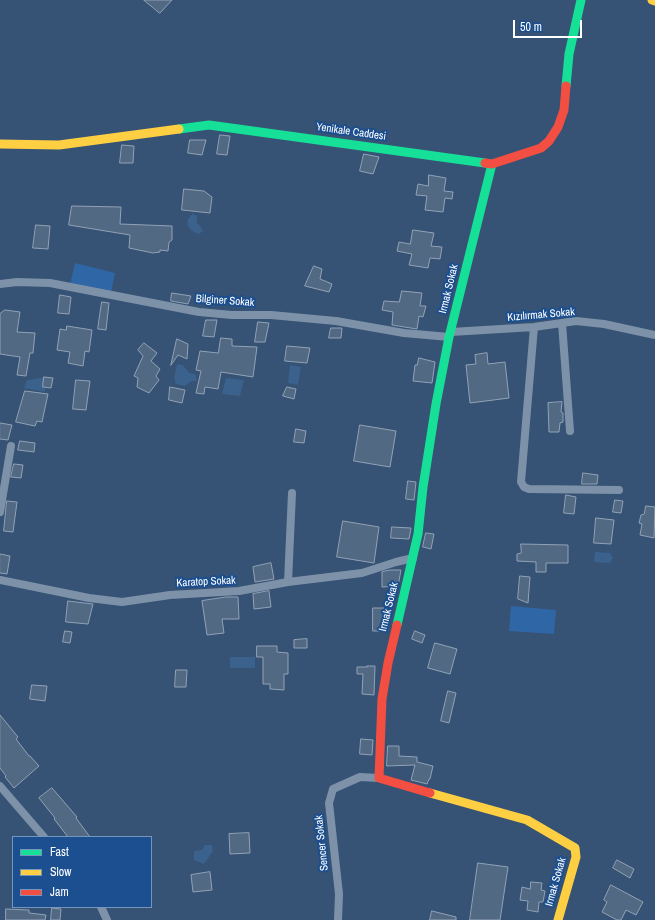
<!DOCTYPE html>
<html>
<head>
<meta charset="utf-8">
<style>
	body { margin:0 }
	#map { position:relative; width:655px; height:920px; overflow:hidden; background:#365274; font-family:"Archivo Narrow",sans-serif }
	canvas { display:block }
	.legend { position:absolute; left:12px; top:836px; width:140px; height:72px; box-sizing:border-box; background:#1b4f8f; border:1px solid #7695bc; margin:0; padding:5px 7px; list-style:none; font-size:12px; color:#fff }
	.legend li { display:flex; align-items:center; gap:8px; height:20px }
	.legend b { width:20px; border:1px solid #7695bc }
	.scale { position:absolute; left:513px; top:20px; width:69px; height:18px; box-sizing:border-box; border:2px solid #fff; border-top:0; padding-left:5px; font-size:12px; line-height:14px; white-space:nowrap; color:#fff; -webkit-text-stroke:3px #1b4f8f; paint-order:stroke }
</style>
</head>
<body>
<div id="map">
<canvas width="655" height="920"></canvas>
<ul class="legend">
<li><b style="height:5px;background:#16e098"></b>Fast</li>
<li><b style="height:5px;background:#ffcf43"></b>Slow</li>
<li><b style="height:5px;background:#f24e42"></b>Jam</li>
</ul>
<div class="scale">50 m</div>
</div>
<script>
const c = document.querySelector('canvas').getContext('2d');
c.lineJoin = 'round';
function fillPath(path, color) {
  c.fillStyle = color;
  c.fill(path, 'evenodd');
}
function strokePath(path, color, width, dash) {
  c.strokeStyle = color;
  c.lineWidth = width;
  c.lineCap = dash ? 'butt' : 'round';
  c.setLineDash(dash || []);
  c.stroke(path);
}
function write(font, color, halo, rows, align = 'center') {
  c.font = font + ' "Archivo Narrow",sans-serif';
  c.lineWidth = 4;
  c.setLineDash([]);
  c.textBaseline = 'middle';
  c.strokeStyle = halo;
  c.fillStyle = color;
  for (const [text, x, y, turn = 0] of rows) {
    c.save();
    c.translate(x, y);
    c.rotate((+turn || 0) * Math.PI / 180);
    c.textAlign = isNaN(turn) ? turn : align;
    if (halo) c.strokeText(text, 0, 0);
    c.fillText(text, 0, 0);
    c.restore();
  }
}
fillPath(new Path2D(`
	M75,263L115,273L111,293L70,284Z
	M511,606L556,610L554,634L509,631Z`), '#2f66a5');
fillPath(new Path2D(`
	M193,214L197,216V223L201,227L203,231L199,234C189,232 182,221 193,214Z
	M177,364L183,365L189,373L195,374L197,381H192L184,386L176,384L174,378Z
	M290,365L301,367L298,385L288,383Z
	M47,377L45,392L24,388L27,380Z
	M226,378L244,380L240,396L222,394Z
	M595,552L610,553L613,558L610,563L595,562L594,561Z
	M230,657H255V668H230Z
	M205,845H212L213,851L204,864L194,860V851L202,850Z`), '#3b618d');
const building = new Path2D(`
	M144,0H172L160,13Z
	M220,135L230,136L227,155L217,154Z
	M190,140H206L202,155L188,153Z
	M122,145L134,146L133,163H120Z
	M364,154L379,157L373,174L360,171Z
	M429,175L446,178L444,191L453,192L452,199L445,198L443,212L425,210L427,196L416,195L418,184L428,186Z
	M184,189L204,191L212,197L210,213L182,210Z
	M72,206L121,207L120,224L172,226V240L169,242L168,251L160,250V252L153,253L129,248L130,235L69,225Z
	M36,225L50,226L48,249L33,248Z
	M413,230L434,233L431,246L442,247L440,259L430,258L428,268L409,265L412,254L397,251L399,242L410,244Z
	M314,266L322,269L320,279L332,284L329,292L305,286Z
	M402,291L422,293L420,306H426L423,317L419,316L417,329L392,325L393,312L382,310L384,301L399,302Z
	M172,293L191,296L188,304L171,301Z
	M60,295L71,297L69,314L58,313Z
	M102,302L109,303L106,330L98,329Z
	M5,310L20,312L17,332L35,333L33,353H30L26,376L17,375L20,357L0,354V314Z
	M206,320H217L214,337L203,336Z
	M258,322L269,323L265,342H255Z
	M67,326L92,330L89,352L85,351L83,366L68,363L70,352L57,350L60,329L66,330Z
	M331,328H342L341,338H329Z
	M221,338L232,339V346L257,347L253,377L221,372L218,389L205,387L204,394L196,393L201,371L196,370L200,351L218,353Z
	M177,339L188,344L187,359L178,355L171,365Z
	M144,343L157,353L151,361L160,369L156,376L159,380L149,393L137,387L138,378L134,376L143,356L138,350Z
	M287,346L310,348L307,363L285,361Z
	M487,353L488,364L505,362L509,398L470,403L466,365L476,364L475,355Z
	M419,358L435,362L432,383L413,381L415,365H417Z
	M44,377L53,378L51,388L43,387Z
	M76,380L90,381L86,410L73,409Z
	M170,387L185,390L182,403L169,400Z
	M287,387L296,389L294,399L283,396Z
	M25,391L48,394L42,422L37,421L35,426L16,422Z
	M562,402L561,412L563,413V422L560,423L559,432H549L548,403Z
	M0,423L12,425L8,440L0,439Z
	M360,425L396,431L390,467L354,461Z
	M296,429L306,431L304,443L294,442Z
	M20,441L35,443L34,452L18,450Z
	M14,464L23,465L21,478L11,477Z
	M583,473L598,475L597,484H582Z
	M408,481L416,482L414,500L406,499Z
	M566,495L576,497L574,514L564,513Z
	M615,500L623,501L621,513L613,512Z
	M7,501L17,502L13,532L4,531Z
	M646,506L655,507L654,538L640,535L642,524L639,523L641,515L644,514Z
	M596,518L614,520L611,544L594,543Z
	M343,521L379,527L374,563L337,557Z
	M392,527L411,528L409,539L391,538Z
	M426,533L434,534L431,549L423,547Z
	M521,544L568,545V563H546V572H536V562L517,561V554L521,553Z
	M0,554L10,556L7,574L0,573Z
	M271,563L274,579L255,582L253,567Z
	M390,570H401L398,586L382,587V572Z
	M520,576L530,577L528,603L518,599Z
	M269,591L271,607L254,609L253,594Z
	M226,597H238L239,619H222L224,633L207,635L202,601Z
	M68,601L93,604L88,624L66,622Z
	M373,608H384L385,631H373Z
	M65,631L72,632L70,643L63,642Z
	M415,631L425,635L422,643L412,639Z
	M307,639V648H294V640Z
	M435,643L457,649L450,674L428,668Z
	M257,646H277V652L288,653V674H284V690L270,689V684H263V657H257Z
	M367,666H375L374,695L362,694L363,674H357V667H367Z
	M176,670H187L186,687H175Z
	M32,685L47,686L45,701L30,699Z
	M448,691L456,693L449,723L441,721Z
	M0,715L18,737L16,739L29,756H30L39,766L14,788L5,777L6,776L0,768Z
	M361,739L373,740L372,755L360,754Z
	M388,746H399V756L417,757V762L433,766L430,779H429L427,784L411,780L415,765L387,766Z
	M52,788L77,817L76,818L90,837H68L54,819L55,818L39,798Z
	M249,833L250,853L230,854L229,834Z
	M617,860L634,869L630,878L613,868Z
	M478,863L508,867L500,920H470Z
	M210,872L212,890L193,892L191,875Z
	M531,882L542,883L541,890L545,891L543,902H539L538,912L527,910L528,901L520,900L522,887L530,889Z
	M611,885L643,902L636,915L626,910L621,920H617L602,912L607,902L604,900Z
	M52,908L61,909L60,920H51Z
	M6,909L29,910V913L46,915L45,920H6Z
	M432,911L456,917V920H430Z`);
fillPath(building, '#526984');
strokePath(building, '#92a2b6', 1);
strokePath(new Path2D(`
	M0,284L17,282L50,283L199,312L232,315H271L336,321L404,333L449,337
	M562,323L570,431
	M534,327L521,482L524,487L529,489L619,490
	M451,332L534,327L576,321L604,324L655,335
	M0,512L11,446
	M0,580L89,598L122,602L170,595L239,591L288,582L362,573L396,562L413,558
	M288,582L292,493
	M0,786L44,837
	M101,907L107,920
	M338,920L339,894L329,803L333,789L360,777L379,778`), '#7d92a8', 8);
strokePath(new Path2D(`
	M566,86L569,54L581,0
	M179,129L209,125L485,163
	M397,625L418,534L423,487L436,404L449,337L492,164`), '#16e098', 9);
strokePath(new Path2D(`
	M652,0L655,1
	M0,144L59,145L179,129
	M430,793L527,820L575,848L576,857L558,920`), '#ffcf43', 9);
strokePath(new Path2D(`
	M485,163L492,164L541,148L549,141L558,127L564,110L566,86
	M397,625L388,663L382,699L379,778L430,793`), '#f24e42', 9);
write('11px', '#fff', '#1b4f8f', [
	["Yenikale Caddesi",351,132,8],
	["Irmak Sokak",449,289,-76],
	["Bilginer Sokak",225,301,4],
	["Kızılırmak Sokak",541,315,-5],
	["Karatop Sokak",206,582,-3],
	["Irmak Sokak",389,607,-76],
	["Sencer Sokak",322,843,-96],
	["Irmak Sokak",556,882,-74]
]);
</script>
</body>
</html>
